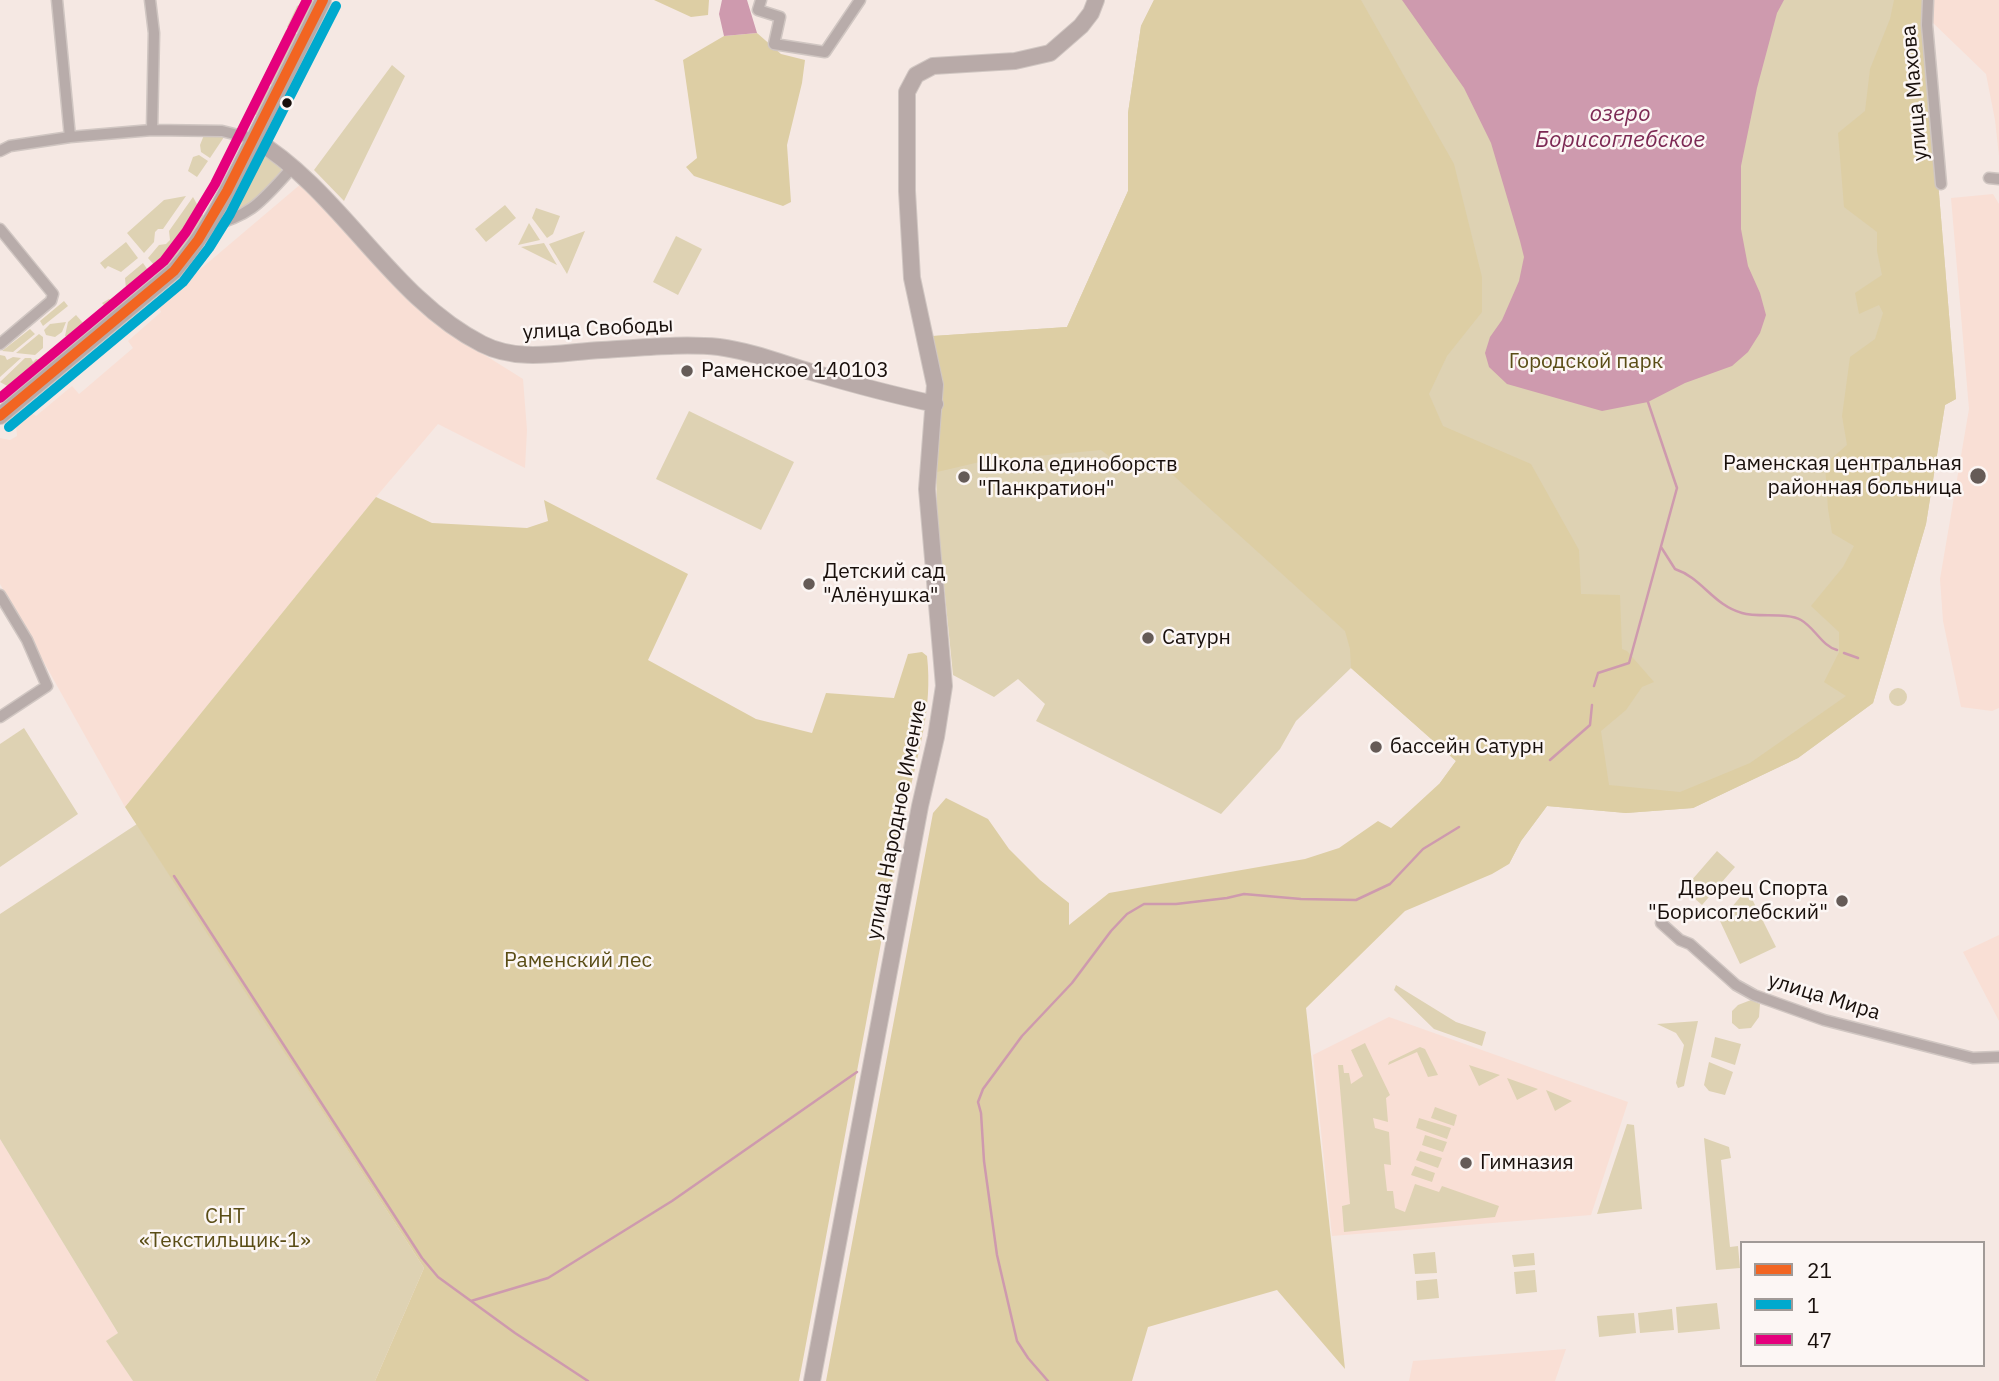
<!DOCTYPE html>
<html>
<head>
<meta charset="utf-8">
<style>
	body { margin:0 }
	#map { position:relative; width:1999px; height:1381px; overflow:hidden; background:#f5e8e3; font-family:"IBM Plex Sans",sans-serif }
	canvas { display:block }
	.legend { position:absolute; left:1740px; top:1241px; width:245px; height:126px; box-sizing:border-box; background:#fcf6f4; border:2px solid #a19a97; margin:0; padding:9px 12px; list-style:none; font-size:21px; color:#180f0b }
	.legend li { display:flex; align-items:center; gap:14px; height:35px }
	.legend b { width:35px; border:2px solid #a19a97 }
</style>
</head>
<body>
<div id="map">
<canvas width="1999" height="1381"></canvas>
<ul class="legend">
<li><b style="height:9px;background:#f26522"></b>21</li>
<li><b style="height:9px;background:#00a9ce"></b>1</li>
<li><b style="height:9px;background:#e5007d"></b>47</li>
</ul>
</div>
<script>
const c = document.querySelector('canvas').getContext('2d');
c.lineJoin = 'round';
function fillPath(path, color) {
  c.fillStyle = color;
  c.fill(path, 'evenodd');
}
function strokePath(path, color, width, dash) {
  c.strokeStyle = color;
  c.lineWidth = width;
  c.lineCap = dash ? 'butt' : 'round';
  c.setLineDash(dash || []);
  c.stroke(path);
}
function write(font, color, halo, rows, align = 'center') {
  c.font = font + ' "IBM Plex Sans",sans-serif';
  c.lineWidth = 5;
  c.setLineDash([]);
  c.textBaseline = 'middle';
  c.strokeStyle = halo;
  c.fillStyle = color;
  for (const [text, x, y, turn = 0] of rows) {
    c.save();
    c.translate(x, y);
    c.rotate((+turn || 0) * Math.PI / 180);
    c.textAlign = isNaN(turn) ? turn : align;
    if (halo) c.strokeText(text, 0, 0);
    c.fillText(text, 0, 0);
    c.restore();
  }
}
fillPath(new Path2D(`
	M1931,0H1999V156L1995,120L1986,74L1931,21Z
	M302,183L440,327L523,379L527,430L525,468L438,424L376,497L125,807L0,584V438L10,440L17,436L16,425L30,412L36,416L72,386L79,394L85,389L133,348L128,341L161,312L158,305Z
	M1993,194L1999,204V708L1992,711L1961,707L1943,621L1940,579L1969,409L1951,198Z
	M1999,935V1021L1963,952Z
	M1389,1017L1628,1102L1591,1215L1332,1236L1313,1055Z
	M0,1139L118,1333L107,1341L133,1381H0Z
	M1566,1349L1555,1381H1409L1413,1361Z`), '#f9dfd5');
fillPath(new Path2D(`
	M309,0H317L300,33L287,27L297,6Z
	M1154,0H1923L1956,399L1945,405L1926,524L1873,703L1798,758L1693,808L1626,813L1547,806L1521,841L1509,864L1440,783L1456,761L1351,668L1296,721L1280,749L1221,814L1036,721L1045,704L1018,679L994,697L953,675L937,515L936,462L940,443L942,381L933,336L1067,327L1128,191V113L1141,26Z
	M286,30L299,35L275,86L262,80Z
	M392,65L405,76L344,201L314,170Z
	M261,83L273,89L260,117L248,111Z
	M204,135L224,137L210,158L201,152L200,145Z
	M263,154L281,166V171L246,209L239,211L234,203L260,156Z
	M199,155L208,161L197,177L188,171L193,157Z
	M186,196L163,229H158L155,232L154,242L144,253L127,233L164,200Z
	M193,197L204,217L176,258L160,272L148,258L159,245L166,244L170,240L169,231Z
	M505,205L516,218L486,242L475,229Z
	M536,208L560,216L553,234L547,238L532,218Z
	M529,223L540,240L518,245Z
	M585,231L567,274L549,244Z
	M676,236L702,249L678,295L653,282Z
	M126,242L138,258L121,272L108,266L105,269L100,263Z
	M544,243L557,265L521,247Z
	M143,263L152,276L80,338L74,339L108,310L102,303L109,299L113,301L126,289L125,278Z
	M64,301L68,306L43,326L40,321Z
	M76,315L84,324L69,337L65,336L68,322Z
	M66,322L62,332L55,337L46,335L44,330L50,324Z
	M30,329L35,334L13,352L2,351Z
	M39,334L43,337V348L35,355L16,353Z
	M0,355L5,356L7,360L13,357L21,358L0,377Z
	M25,358H31L33,362L36,359L43,360L11,388L0,382Z
	M689,411L794,462L761,530L656,479Z
	M1889 697a9 9 0 1 1 18 0a9 9 0 1 1-18 0Z
	M24,728L78,814L0,867V744Z
	M137,824L424,1268L375,1381H133L106,1341L118,1333L0,1139V914Z
	M1717,851L1735,867L1702,905L1684,889Z
	M1747,889L1776,947L1740,964L1720,921Z
	M1396,985L1456,1022L1486,1032L1482,1046L1434,1029L1394,990Z
	M1751,1000L1760,1004L1759,1017L1751,1028L1739,1029L1732,1023V1011L1738,1005Z
	M1698,1021L1684,1086L1678,1088L1676,1083L1684,1045L1676,1033L1657,1024Z
	M1715,1037L1741,1044L1735,1065L1711,1057Z
	M1365,1043L1390,1095L1386,1098L1388,1122L1373,1118L1375,1128L1389,1132L1391,1165L1384,1164L1387,1191H1393L1395,1208L1405,1212L1415,1184L1439,1192L1442,1186L1499,1206L1495,1217L1344,1232L1342,1206L1350,1204L1338,1065H1343L1344,1073H1349L1351,1084L1363,1076L1351,1050Z
	M1420,1047L1425,1049L1438,1075L1428,1077L1417,1052L1388,1065L1389,1062Z
	M1709,1062L1733,1072L1725,1095L1709,1091L1704,1085Z
	M1469,1065L1500,1075L1479,1086Z
	M1507,1078L1538,1089L1517,1100Z
	M1546,1090L1572,1101L1555,1111Z
	M1435,1107L1457,1115L1454,1126L1431,1118Z
	M1419,1118L1451,1128L1447,1139L1416,1128Z
	M1627,1124L1634,1125L1642,1209L1597,1214Z
	M1425,1135L1447,1142L1443,1152L1422,1145Z
	M1704,1138L1729,1147L1731,1158L1721,1160L1730,1247L1738,1246L1740,1268L1716,1270Z
	M1420,1151L1442,1158L1438,1168L1416,1160Z
	M1415,1166L1435,1173L1432,1182L1411,1175Z
	M1435,1252L1437,1273L1415,1274L1413,1254Z
	M1534,1253L1535,1265L1514,1267L1512,1255Z
	M1535,1270L1537,1292L1516,1294L1514,1272Z
	M1437,1279L1439,1298L1417,1300L1416,1281Z
	M1717,1303L1720,1329L1678,1333L1676,1307Z
	M1672,1309L1674,1330L1640,1333L1638,1313Z
	M1634,1313L1636,1333L1599,1337L1597,1316Z`), '#ded2b3');
fillPath(new Path2D(`
	M654,0H709L708,15L691,17Z
	M1154,0H1361L1454,164L1482,277V312L1447,356L1429,394L1443,426L1531,464L1579,550L1581,594L1620,595L1622,649L1627,651L1654,682L1642,687L1626,710L1601,731L1609,785L1680,792L1750,763L1846,696L1824,682L1839,652V632L1811,606L1843,567L1854,546L1832,533L1828,509L1825,464L1847,445L1842,416L1850,357L1875,339L1883,313L1879,305L1859,314L1855,293L1882,275L1877,251V232L1844,207L1838,133L1865,111L1870,69L1890,19L1894,0H1923L1956,399L1945,405L1926,524L1873,703L1798,758L1693,808L1626,813L1547,806L1521,841L1509,864L1492,874L1405,911L1306,1008L1345,1369L1277,1290L1148,1327L1132,1381H826L933,813L946,798L988,819L1009,849L1040,880L1069,903V925L1109,893L1305,859L1339,848L1378,821L1391,828L1440,783L1456,761L1351,668L1350,649L1345,631L1163,466L1123,467L1101,450L984,461L937,472L942,381L933,336L1067,327L1128,191V113L1141,26Z
	M757,33L781,54L805,60L802,83L787,145L791,202L783,206L694,176L686,167L697,158L683,60L724,36Z
	M376,497L432,523L527,528L548,521L544,500L688,574L648,660L756,719L812,733L826,693L894,698L908,654L922,652L927,656C933,709 918,752 907,804L799,1381H375L424,1268L125,807Z`), '#ddcea4');
fillPath(new Path2D(`
	M722,0H747L757,33L724,36L719,14Z
	M1402,0H1784L1777,13L1757,88L1741,166V229L1748,266L1760,293L1766,315L1760,333L1748,352L1732,366L1685,383L1648,402L1602,411L1507,384L1489,367L1485,353L1490,337L1502,320L1519,281L1524,257L1520,241L1491,143L1464,88Z`), '#ce9aae');
strokePath(new Path2D(`
	M1661,547L1675,569C1702,578 1713,605 1742,613C1758,618 1787,612 1801,620C1815,628 1822,646 1837,650
	M1844,653L1858,658
	M1594,686L1598,673L1629,663L1677,488L1648,402
	M1550,760L1590,725L1592,705
	M174,876L422,1258L438,1277L515,1333L588,1381
	M471,1301L548,1278L672,1201L857,1072
	M1048,1381L1028,1358L1017,1341L997,1255L984,1161L981,1113L978,1102L983,1089L1022,1036L1072,983L1111,931L1127,914L1144,904H1176L1227,898L1244,894L1301,899L1356,900L1390,884L1423,849L1459,827`), '#ce9aae', 2.5);
const street = new Path2D(`
	M57,0L70,137
	M150,0L154,33L152,130
	M761,0L758,10L780,17L774,44L825,52L860,0
	M1928,0L1927,25L1941,184
	M0,151L10,146L70,137L152,130L222,131L254,139
	M1989,178L1999,179
	M209,226C254,215 263,199 293,167
	M0,229L53,294L51,301L0,344
	M0,595L27,640L47,686L0,717
	M1661,923L1680,940L1690,944L1736,985L1754,995L1824,1020L1973,1058L1999,1057`);
const secondary = new Path2D(`
	M254,139C341,191 391,298 482,344C519,363 562,352 602,350C640,348 681,343 719,347C750,351 781,363 811,372C852,384 893,395 935,404
	M0,416L174,271C209,231 230,186 254,139C277,93 301,46 323,0
	M812,1381L920,806L936,737L944,686L927,489L935,385L912,278L907,191V92L916,75L933,66L1015,61L1050,53L1081,26L1091,13L1096,0`);
strokePath(street, '#d0c6c2', 13);
strokePath(secondary, '#d0c6c2', 18);
strokePath(street, '#b8acaa', 10);
strokePath(secondary, '#b8aaa8', 16);
strokePath(new Path2D(`
	M0,416L174,271L198,240L227,191L323,0`), '#f26522', 10);
strokePath(new Path2D(`
	M9,427L183,282L209,248L230,214L336,6`), '#00a9ce', 10);
strokePath(new Path2D(`
	M0,398L164,261L186,232L215,184L307,0`), '#e5007d', 10);
for (const [x, y, r, color] of [
	[287,103,6,"#180f0b"],
	[687,371,7,"#655b57"],
	[1978,476,9,"#655b57"],
	[964,477,7,"#655b57"],
	[809,584,7,"#655b57"],
	[1148,638,7,"#655b57"],
	[1376,747,7,"#655b57"],
	[1842,901,7,"#655b57"],
	[1466,1163,7,"#655b57"]
]) {
  const dot = new Path2D();
  dot.arc(x, y, r, 0, 2 * Math.PI);
  c.fillStyle = color;
  c.fill(dot);
  strokePath(dot, '#fcf6f4', 2.5);
}
write('21px', '#180f0b', '#fcf6f4', [
	["улица Махова",1915,93,-95],
	["улица Свободы",598,329,-3],
	["улица Народное Имение",897,820,-79],
	["улица Мира",1824,997,17]
]);
write('21px', '#5a4d16', '#fcf6f4', [
	["Городской парк",1586,362],
	["Раменский лес",578,961],
	["СНТ",225,1217],
	["«Текстильщик-1»",225,1241]
]);
write('21px', '#180f0b', '#fcf6f4', [
	["Раменское 140103",701,371],
	["Раменская центральная",1962,464,"right"],
	["районная больница",1962,488,"right"],
	["Школа единоборств",978,465],
	["\"Панкратион\"",978,489],
	["Детский сад",823,572],
	["\"Алёнушка\"",823,596],
	["Сатурн",1162,638],
	["бассейн Сатурн",1390,747],
	["Дворец Спорта",1828,889,"right"],
	["\"Борисоглебский\"",1828,913,"right"],
	["Гимназия",1480,1163]
], 'left');
write('italic 23px', '#7c2954', '#fcf6f4', [
	["озеро",1620,114],
	["Борисоглебское",1620,140]
]);
</script>
</body>
</html>
